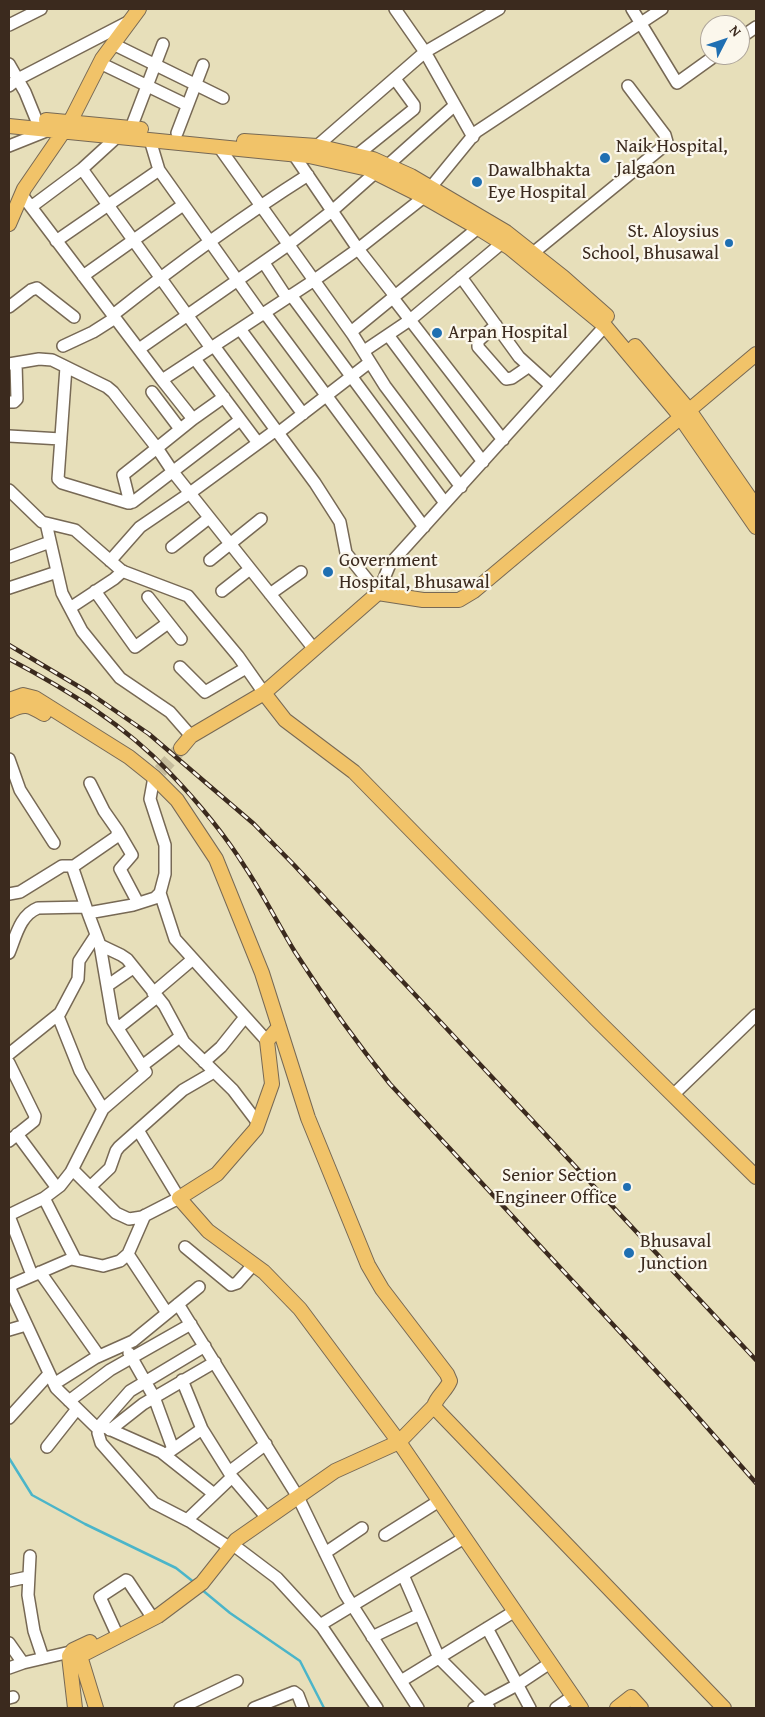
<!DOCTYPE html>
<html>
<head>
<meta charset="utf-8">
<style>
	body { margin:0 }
	#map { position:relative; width:765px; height:1717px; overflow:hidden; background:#e7dfba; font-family:"Gentium Book Plus",serif }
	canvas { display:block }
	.frame { position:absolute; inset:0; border:10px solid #3b2a1e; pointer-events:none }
	.north { position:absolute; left:700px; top:15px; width:50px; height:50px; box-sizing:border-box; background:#fbf7ec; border:1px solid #aea59a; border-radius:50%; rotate:49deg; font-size:14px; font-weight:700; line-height:20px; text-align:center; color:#3b2a1e }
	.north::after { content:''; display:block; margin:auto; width:18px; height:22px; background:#1f6fb2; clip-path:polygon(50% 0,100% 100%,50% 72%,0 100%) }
</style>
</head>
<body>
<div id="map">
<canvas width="765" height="1717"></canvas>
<div class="frame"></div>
<div class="north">N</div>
</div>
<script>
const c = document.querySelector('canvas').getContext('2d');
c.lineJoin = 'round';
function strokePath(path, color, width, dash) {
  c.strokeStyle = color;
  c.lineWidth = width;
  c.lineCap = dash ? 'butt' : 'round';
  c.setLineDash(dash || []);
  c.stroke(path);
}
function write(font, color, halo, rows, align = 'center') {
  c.font = font + ' "Gentium Book Plus",serif';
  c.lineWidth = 4.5;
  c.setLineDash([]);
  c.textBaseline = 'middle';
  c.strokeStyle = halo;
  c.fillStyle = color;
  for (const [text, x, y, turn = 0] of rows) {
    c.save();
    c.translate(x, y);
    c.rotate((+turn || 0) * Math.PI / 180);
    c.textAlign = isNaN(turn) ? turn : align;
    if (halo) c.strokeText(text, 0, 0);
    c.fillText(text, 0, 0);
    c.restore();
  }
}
strokePath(new Path2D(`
	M9,1458L32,1495L85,1524L176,1568L195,1583
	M201,1589L230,1613L300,1661L324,1708`), '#4bb5c9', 2.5);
strokePath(new Path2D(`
	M160,771L181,748`), '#c5bb9b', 14, [14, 7]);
const minor = new Path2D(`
	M395,9L425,52L473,137
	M632,9L677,83L716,55
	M9,25L41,9
	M740,38L756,27
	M113,44L223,98
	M100,63L187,105
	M9,64L25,92L36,119
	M9,86L18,79L130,21
	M131,128L163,44
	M177,133L203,65
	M150,140L159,170L262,315
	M9,146L49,130
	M317,146L425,52L499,9
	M219,147L353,335L385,386L461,487
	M294,155L358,249L395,296
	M357,155L414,109V105L395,79
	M388,165L455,105
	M82,169L211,348
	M431,187L476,132L662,9
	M22,195L162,380L313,281L358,249L424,197
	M31,207L82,169L117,137
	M56,241L159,170
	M533,253L664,146L667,142L665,135L628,86
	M264,263L287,298
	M83,276L183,205
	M461,277L519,357L551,386
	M291,295L445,503
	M393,298L503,440
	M9,307L31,290L37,288L74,317
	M265,313L424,527
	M113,315C176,265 240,218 308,175
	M496,325L478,341V347L506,379L512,378L528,367
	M240,329L303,414
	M351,332L478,228
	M388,335L483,462
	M63,346L93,332L115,318
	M214,346L315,483L340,522L346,553L378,593L390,564L605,326
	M139,349L288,245L332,211L376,172
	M364,351L410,320L502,243
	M195,359L258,443
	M9,364L39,359L52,360L107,387L113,392L157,448L123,475L130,503
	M66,367L58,479L62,483L128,503L133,502L240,420
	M162,380L193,419L157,448L173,472L314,649
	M152,392L180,429
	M9,402H14L17,399L16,363
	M193,419L224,397
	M278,433L370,362
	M9,436L61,439
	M9,490L42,522L75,530L122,571L188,596L238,656L264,693
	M46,523L62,593L82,631L120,678L170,712L191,736
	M172,547L209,518
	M9,557L50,542
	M210,560L261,519
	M110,561L140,527L190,493L276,430
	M9,588L57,572
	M95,591L135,647L168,623
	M222,591L250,569
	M270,594L301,572
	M148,597L181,639
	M70,608L114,579L123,571
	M180,667L205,692L246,668
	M9,759L20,790L54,843
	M118,831L132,855L120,869L138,903
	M160,893L175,939L267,1041
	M9,894L20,892L62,866H74
	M88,913L73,869L74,866L116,837L118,831L104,811L90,783
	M100,945L121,955L127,959L164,1005L184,1042L233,1090L258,1123
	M9,953C16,936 20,915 38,908L86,907
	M107,986L133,968
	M153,993L193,959
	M58,1016L80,1071L103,1109
	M118,1028L157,997
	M9,1054L60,1013L78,979L79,961L96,935
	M204,1062L221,1047L245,1017
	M9,1063L35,1116L34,1121L9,1141
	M142,1066L181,1036
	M673,1095L756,1015
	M17,1134L57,1188
	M73,1170L116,1213L129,1219L142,1217L179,1198L138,1130
	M90,1187L110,1168L116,1151L119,1147L183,1090L214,1072
	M44,1198L75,1259
	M9,1215L44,1198L60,1186L71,1172L103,1109L146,1072L113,1021L100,945L88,913L133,905L155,898L160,893L165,874V845L150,799L154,777
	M9,1216L32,1275
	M185,1247L231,1285L237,1283L253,1265
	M128,1254L167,1313
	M40,1272L99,1356
	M178,1304L298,1497L345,1594L418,1708
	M9,1330L26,1325
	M205,1346L130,1391L101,1424L98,1433L101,1443L154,1503L189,1521L229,1547
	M129,1353L154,1397L173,1449
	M182,1380L202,1429L232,1477L267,1518
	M54,1384L95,1358L133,1341L199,1287
	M69,1401L110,1370L191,1324
	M9,1418L49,1374
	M100,1425L161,1452L214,1494
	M98,1429L56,1388L10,1289L13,1284L71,1259L103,1266L120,1261L128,1254L145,1215
	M110,1430L143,1404L215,1362
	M47,1447L77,1409
	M169,1452L202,1429
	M229,1472L266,1444
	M187,1520L232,1477
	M385,1535L439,1501
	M232,1544L277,1578L322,1627L377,1708
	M325,1553L362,1528
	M30,1556L28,1595L34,1631L43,1658
	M403,1575L439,1658L489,1708
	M9,1581L28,1577
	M320,1625L464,1538
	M487,1628L530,1708
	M115,1630L100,1597L126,1580L128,1581L150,1614
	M372,1637L420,1614
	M9,1643L23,1663L70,1652L76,1653
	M9,1668L23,1663
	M401,1681L515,1611
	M9,1698L13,1697
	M180,1708L237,1681
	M254,1708L294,1692L298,1695L303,1708
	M474,1708L517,1685L550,1663
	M556,1708L573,1696`);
const major = new Path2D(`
	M46,120L141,129
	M9,126L309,156L368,169L424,197L478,228L510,248L605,326L676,411L756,527
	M244,141L317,146L373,159L411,176L506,232L563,277L607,316
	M9,224L24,189L70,122L102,59L139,9
	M635,346L689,410L756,507
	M264,693L285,720L354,772L597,1020L756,1177
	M9,700L23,695L35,698L129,757L154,777L177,800L216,859L262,973L308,1118L368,1265L382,1289L447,1374L450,1381C446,1391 437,1396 434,1406L436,1409L724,1708
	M9,711C25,703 29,705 44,714
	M181,748L191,736L264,693L378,593L423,600H459L474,591L756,354
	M279,1027L267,1041L272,1084L256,1129L217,1174L179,1198L208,1231L264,1272L300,1309L399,1442L581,1708
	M75,1708L69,1656L73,1650L90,1642
	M96,1708L81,1659L82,1655L158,1616L202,1583L236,1540L335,1471L399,1442L434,1406
	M617,1708L631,1697L641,1708`);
strokePath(minor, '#776955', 14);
strokePath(major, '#776955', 16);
strokePath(minor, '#fff', 11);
strokePath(major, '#f1c369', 14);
const rail = new Path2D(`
	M9,645L88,692L149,734L254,824L294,865L756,1360
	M9,659C66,689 125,725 169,772C195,799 225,835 245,867C263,894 278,924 295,952C324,997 356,1042 390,1084L682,1399L756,1483`);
strokePath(rail, '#3b2a1e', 4.5);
strokePath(rail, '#fbf7ec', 2.5, [8]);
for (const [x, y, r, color] of [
	[605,158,6,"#1f6fb2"],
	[477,182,6,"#1f6fb2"],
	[729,243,5,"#1f6fb2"],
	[437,333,6,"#1f6fb2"],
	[328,572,6,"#1f6fb2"],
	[627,1187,5,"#1f6fb2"],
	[629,1253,6,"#1f6fb2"]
]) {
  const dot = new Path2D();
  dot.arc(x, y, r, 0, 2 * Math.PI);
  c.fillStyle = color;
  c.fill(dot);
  strokePath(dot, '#fbf7ec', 2);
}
write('19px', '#3b2a1e', '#fbf7ec', [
	["Naik Hospital,",616,147],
	["Jalgaon",616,169],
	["Dawalbhakta",488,171],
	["Eye Hospital",488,193],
	["St. Aloysius",719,232,"right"],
	["School, Bhusawal",719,254,"right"],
	["Arpan Hospital",448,333],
	["Government",339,561],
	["Hospital, Bhusawal",339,583],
	["Senior Section",617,1176,"right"],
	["Engineer Office",617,1198,"right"],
	["Bhusaval",640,1242],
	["Junction",640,1264]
], 'left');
</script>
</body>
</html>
